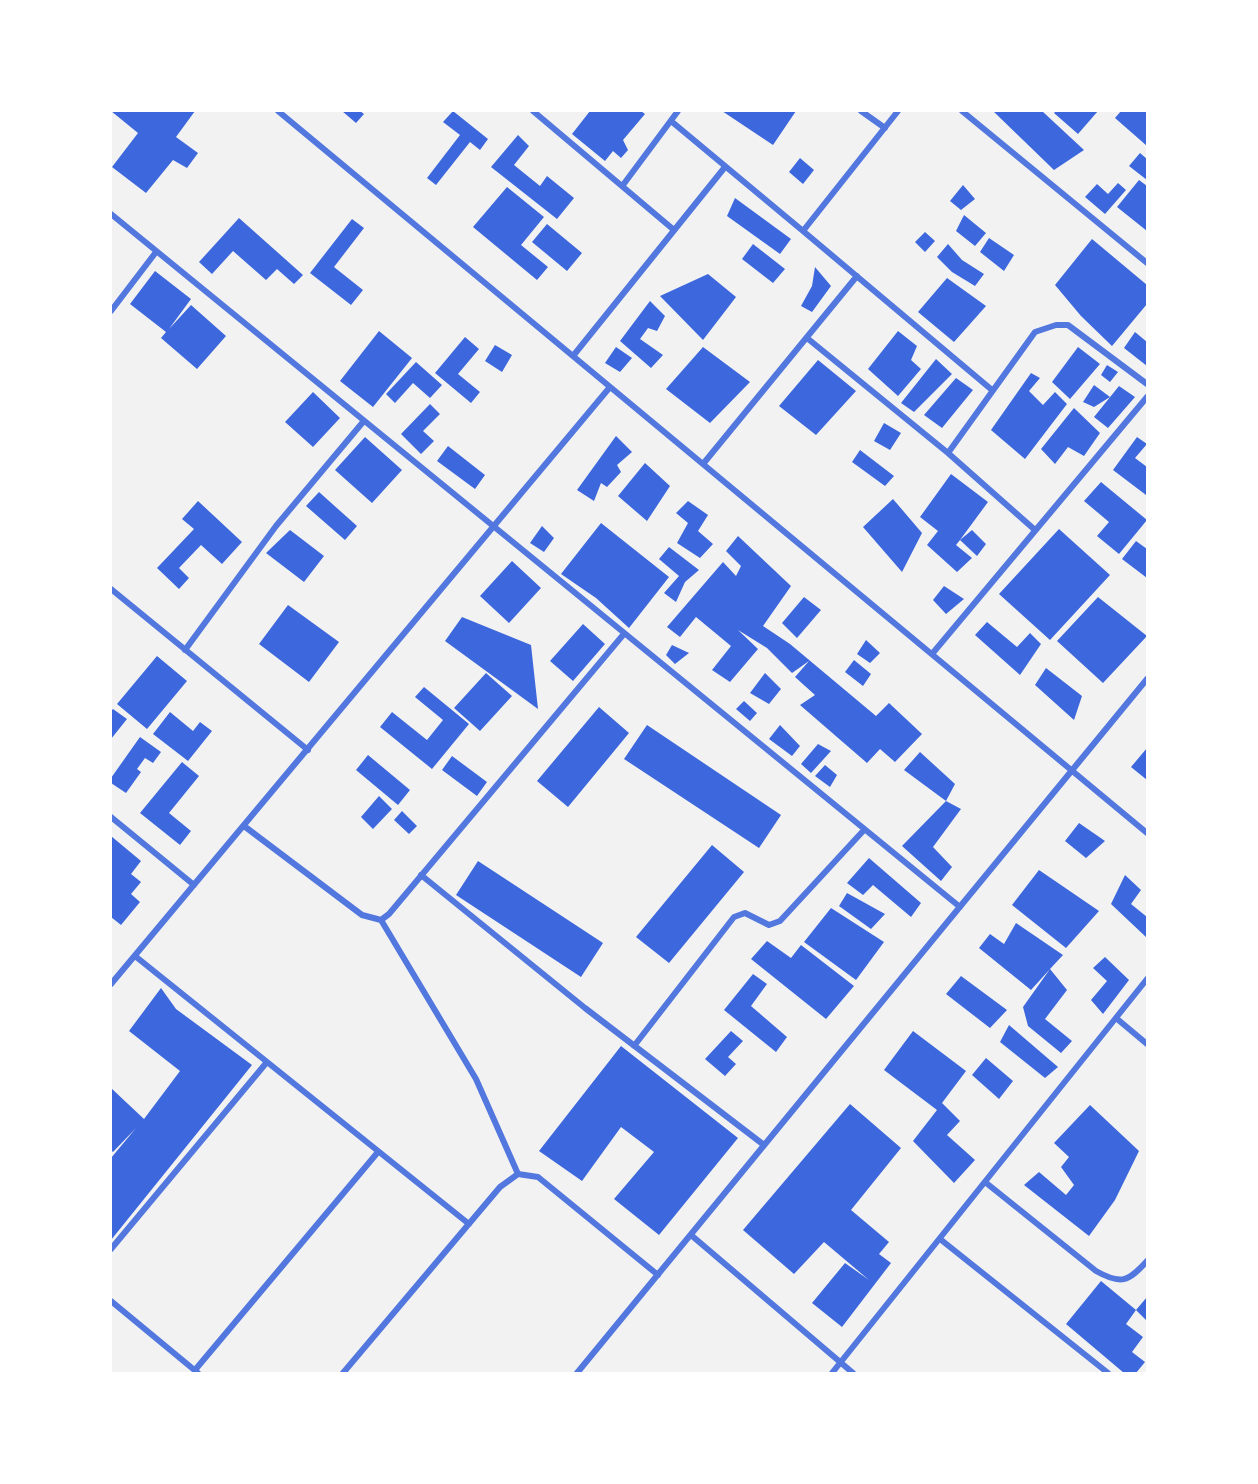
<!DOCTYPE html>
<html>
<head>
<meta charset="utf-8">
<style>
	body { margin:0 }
	#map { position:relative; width:1258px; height:1484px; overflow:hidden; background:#f2f2f2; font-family:"Noto Sans",sans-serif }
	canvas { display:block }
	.frame { position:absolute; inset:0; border:112px solid #fff; pointer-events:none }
</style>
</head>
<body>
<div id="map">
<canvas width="1258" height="1484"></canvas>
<div class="frame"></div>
</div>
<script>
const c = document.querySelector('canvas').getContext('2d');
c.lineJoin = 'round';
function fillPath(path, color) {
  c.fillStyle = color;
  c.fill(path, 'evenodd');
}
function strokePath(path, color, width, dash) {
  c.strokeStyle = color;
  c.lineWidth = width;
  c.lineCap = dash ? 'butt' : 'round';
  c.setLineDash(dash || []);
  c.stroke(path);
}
fillPath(new Path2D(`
	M111,111H195L176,137L198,153L187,168L173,160L146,193L112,167L138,133Z
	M342,111H360L364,114L356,123Z
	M453,111L488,139L480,150L470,142L436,185L427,178L460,135L443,122Z
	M590,111H641L645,114L623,140L628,150L621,158L613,151L605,161L572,134Z
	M722,111H796L773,145Z
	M993,111H1042L1084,150L1054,170Z
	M1056,111H1098L1078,134L1054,113Z
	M1121,111H1147V146L1115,118Z
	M518,135L529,146L514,165L540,186L547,176L574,198L557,219L491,167Z
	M1140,153L1147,159V180L1129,166Z
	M800,158L814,170L803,184L789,172Z
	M1139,180L1147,186V231L1117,207Z
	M1118,183L1126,190L1105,214L1085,197L1097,184L1108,194Z
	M963,185L975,199L961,210L950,201Z
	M507,187L544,217L521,245L548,267L537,280L473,227Z
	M735,198L791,239L780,254L727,216Z
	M964,215L986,233L975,246L956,231Z
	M239,218L303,275L294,284L277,269L266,280L233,251L212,274L199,262Z
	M352,219L364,228L334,267L363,290L351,305L310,273Z
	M547,224L582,253L567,271L532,242Z
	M925,232L935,241L925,252L915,242Z
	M989,238L1014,255L1004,271L980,252Z
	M1092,239L1147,285V304L1112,346L1081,316L1055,285Z
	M753,244L785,269L773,283L742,259Z
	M948,244L962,260L984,274L975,286L952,272L937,257Z
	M815,267L831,286L812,312L801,306L812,286Z
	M155,271L191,299L169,329L191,305L226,336L197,369L161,338L166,332L130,304Z
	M708,274L736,297L703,340L660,296Z
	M947,278L986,306L954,342L918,312Z
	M650,301L665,316L657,331L648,328L640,339L663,355L651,368L620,341Z
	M379,331L412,358L373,407L340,381Z
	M898,331L917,346L911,360L921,369L898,396L868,369Z
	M1135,332L1147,342V366L1124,348Z
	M465,337L479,349L458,374L480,392L471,403L435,373Z
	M495,345L512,355L502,372L485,361Z
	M616,347L632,358L620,372L605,363Z
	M703,347L750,382L710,423L666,389Z
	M1078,347L1100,364L1070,399L1052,382Z
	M936,359L952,374L914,412L901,403Z
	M818,360L856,391L816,435L779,406Z
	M416,362L442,385L430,398L413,383L395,403L386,394Z
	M1107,365L1118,372L1110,382L1101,375Z
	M1031,373L1040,378L1029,391L1043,405L1055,392L1067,404L1025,459L991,430Z
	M956,378L973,390L942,428L924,415Z
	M1094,385L1110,397L1094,407L1083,402Z
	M1119,386L1135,397L1108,428L1094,417Z
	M313,392L340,418L313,447L285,422Z
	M430,404L440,414L423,431L434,441L421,454L401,434Z
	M1074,408L1100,433L1084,456L1068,447L1055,464L1041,449Z
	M884,423L901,433L890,450L874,441Z
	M616,436L632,452L617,465L621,472L607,487L601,483L594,501L577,490Z
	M365,437L402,470L372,503L335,470Z
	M1137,437L1147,444L1135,458L1147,467L1146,495L1113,470Z
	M448,446L485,475L475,489L437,461Z
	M860,450L894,476L885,486L852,462Z
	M645,463L670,486L647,521L618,496Z
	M951,474L988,502L960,540L972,530L986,544L977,556L960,540L956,545L972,558L957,572L927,545L938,531L920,517Z
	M1101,482L1147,520L1119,554L1097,536L1109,522L1084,501Z
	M319,492L357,526L345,540L306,506Z
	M893,499L922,533L902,572L863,527Z
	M198,501L242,542L222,564L201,545L179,568L189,578L179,589L157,568L194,529L182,519Z
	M688,501L708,515L698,531L713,544L700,558L677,543L688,523L676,513Z
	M601,523L669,577L629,628L596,598L561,574Z
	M542,526L554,538L544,552L530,543Z
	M1059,529L1110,575L1050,640L999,594Z
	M290,530L324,556L304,582L266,553Z
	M738,536L791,586L763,626L790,644L876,716L889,703L922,734L895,762L880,749L867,763L800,705L815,695L795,677L809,661L792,673L767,648L738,630L758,649L730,682L712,670L731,646L696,617L680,637L667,627L723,562L736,576L741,566L726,551Z
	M1136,541L1147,549V578L1122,559Z
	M669,547L699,570L685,582L676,602L664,593L679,576L659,559Z
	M512,561L541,588L509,623L480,596Z
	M944,586L964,599L946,614L933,600Z
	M804,597L821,610L797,638L782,623Z
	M1098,597L1147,636L1103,683L1057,641Z
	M288,605L339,642L309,682L259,644Z
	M462,617L531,645L538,709L445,641Z
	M987,622L1017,647L1030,633L1041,644L1020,675L975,635Z
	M583,624L605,644L573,681L550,661Z
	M866,640L880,653L870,663L857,654Z
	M672,645L689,653L675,664L666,655Z
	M157,656L187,681L147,729L117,704Z
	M854,660L871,674L863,686L845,672Z
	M1046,668L1082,696L1074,720L1035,685Z
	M486,673L512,696L480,731L454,708Z
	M765,673L781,689L769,704L750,693Z
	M424,687L469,724L432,769L380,727L392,712L427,740L443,720L415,697Z
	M744,701L757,713L750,721L736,709Z
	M599,707L629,733L568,807L537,781Z
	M113,709L127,719L111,739V711Z
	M170,712L193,731L200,722L212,731L188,761L153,734Z
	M647,725L781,815L759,848L624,759Z
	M780,725L800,746L792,756L769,739Z
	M140,737L161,752L153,763L145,758L137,769L141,772L126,793L111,783V778Z
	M818,744L831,751L811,773L801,764Z
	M1147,748V780L1131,767Z
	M920,752L955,784L946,801L904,770Z
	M368,755L410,790L398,805L356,770Z
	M452,756L487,782L477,796L442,770Z
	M182,762L199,776L169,813L191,831L180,845L140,813Z
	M825,765L837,775L830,787L815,776Z
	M379,796L392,809L373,829L361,817Z
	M946,801L961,809L933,847L952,867L941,881L902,846Z
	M402,811L417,826L409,834L394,820Z
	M1079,823L1105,841L1086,858L1065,841Z
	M111,836L141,861L131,874L141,882L131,894L140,902L121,925L111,917Z
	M712,845L744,872L669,963L636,937Z
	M869,858L921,903L911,917L873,885L863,895L847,883Z
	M478,861L603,943L581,977L456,895Z
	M1039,870L1099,911L1066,948L1012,905Z
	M1125,875L1141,890L1131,904L1147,917V938L1111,904Z
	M847,893L885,914L871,929L839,906Z
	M831,908L884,942L856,980L804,942Z
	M1016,923L1063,955L1050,969L1067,990L1045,1019L1072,1041L1061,1053L1028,1026L1023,1007L1050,969L1031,990L979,948L990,934L1004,944Z
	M767,941L791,958L801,945L854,986L826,1019L751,959Z
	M1105,957L1129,980L1103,1014L1091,1000L1107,981L1093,968Z
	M753,974L767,984L751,1006L787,1037L776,1052L724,1010Z
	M961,976L1007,1010L990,1028L946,994Z
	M161,988L176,1009L252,1065L111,1240V1158L136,1128L113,1152L111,1150V1088L144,1119L180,1071L129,1031Z
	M1009,1025L1058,1067L1045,1078L1000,1042Z
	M731,1031L743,1041L728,1057L736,1064L725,1076L705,1059Z
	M913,1031L966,1071L942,1103L960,1121L947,1135L975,1160L954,1183L913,1141L937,1110L884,1070Z
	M621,1046L738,1138L659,1235L614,1199L654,1152L621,1127L582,1181L539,1151Z
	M986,1058L1013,1081L999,1099L972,1075Z
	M850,1104L901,1148L851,1210L889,1242L879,1254L891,1263L842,1327L812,1303L845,1263L869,1280L824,1242L794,1274L743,1230Z
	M1090,1105L1139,1151L1115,1200L1089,1236L1024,1185L1039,1172L1066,1195L1074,1185L1061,1167L1069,1157L1054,1143Z
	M1101,1281L1136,1310L1147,1297V1321L1136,1310L1126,1324L1143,1337L1132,1352L1145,1362L1136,1373H1124L1066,1324Z`), '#3d67dc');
strokePath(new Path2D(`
	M278,111L1147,833
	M533,111L674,230
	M861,111L885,128
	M962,111L1147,263
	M671,121L803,231L898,111
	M623,185L678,111
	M111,214L960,907
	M803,231L992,390
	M111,311L156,252
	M807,338L948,453L1035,530
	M573,356L725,167
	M948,453L1035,332L1056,325H1068L1147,384
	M703,464L857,276
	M111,589L308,750
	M185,650L276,526L363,422
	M932,654L1147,397
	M111,817L194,885
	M244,826L362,915L381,920L389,914L623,635
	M421,875L585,1008L764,1145
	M381,920L476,1079L518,1174
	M135,956L469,1224
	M111,984L610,387
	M1116,1018L1147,1044
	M634,1046L734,917L745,913L769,925L780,921L864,830
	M985,1182L1096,1271C1121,1285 1128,1282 1147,1261
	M691,1235L853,1373
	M940,1239L1108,1373
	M111,1249L267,1062
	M111,1301L198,1373
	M195,1370L378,1152
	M343,1373L500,1187L518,1174L538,1177L658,1275
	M577,1373L1147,679
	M832,1373L1147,979`), '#5277de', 6);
</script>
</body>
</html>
